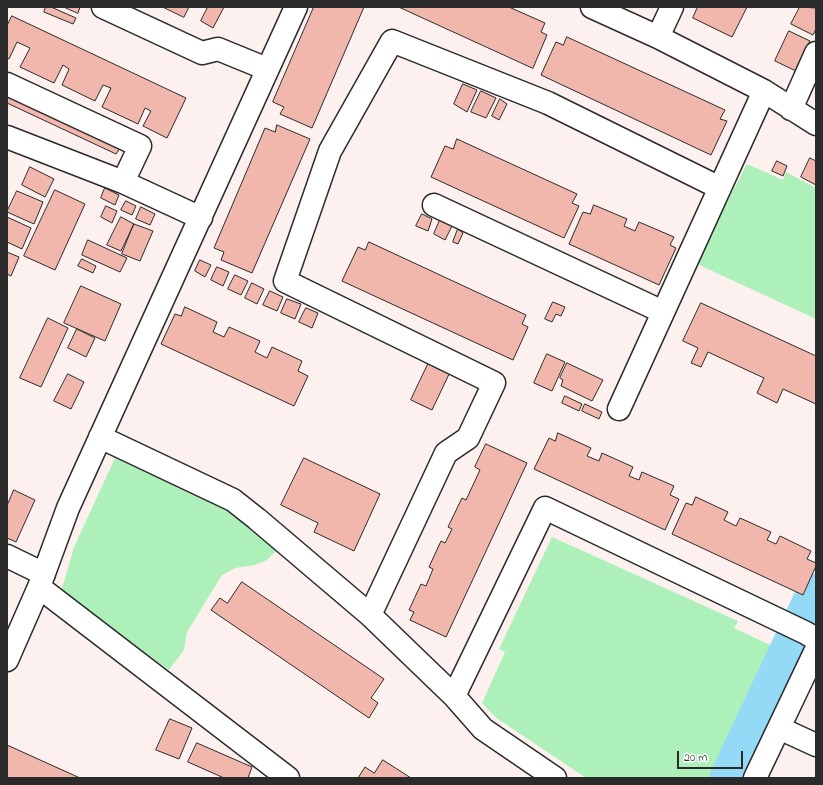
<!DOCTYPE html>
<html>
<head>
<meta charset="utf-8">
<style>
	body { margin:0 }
	#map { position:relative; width:823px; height:785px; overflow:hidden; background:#fcf1ee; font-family:"Indie Flower",sans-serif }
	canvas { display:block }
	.frame { position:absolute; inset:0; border:8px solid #2b2b2b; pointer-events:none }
	.scale { position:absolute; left:677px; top:751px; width:66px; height:18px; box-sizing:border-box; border:2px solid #2b2b2b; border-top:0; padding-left:5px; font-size:12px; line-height:14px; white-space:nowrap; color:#2b2b2b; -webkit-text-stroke:3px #fff; paint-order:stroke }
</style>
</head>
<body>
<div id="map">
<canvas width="823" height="785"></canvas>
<div class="frame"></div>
<div class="scale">20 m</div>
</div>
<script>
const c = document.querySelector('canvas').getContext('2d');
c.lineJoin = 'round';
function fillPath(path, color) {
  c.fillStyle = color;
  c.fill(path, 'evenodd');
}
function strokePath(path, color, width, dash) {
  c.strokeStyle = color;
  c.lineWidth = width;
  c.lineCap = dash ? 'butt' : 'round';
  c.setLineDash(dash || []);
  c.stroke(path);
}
fillPath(new Path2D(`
	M747,164L783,180L786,172L816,188V319L695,263Z
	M115,458L228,510L276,551L267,560L255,565L235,568L222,575L187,632L184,650L169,670L61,592L74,547Z
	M552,537L738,621L734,628L783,651L724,778H586L495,717L482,703L505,652L499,649Z`), '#adf0ba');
strokePath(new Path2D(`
	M729,778L816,593`), '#94daf6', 39);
const building = new Path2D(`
	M46,7H51L76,18L73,24L44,12Z
	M64,7H80L78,13Z
	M163,7H189L184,17Z
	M208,7H224L213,28L201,21Z
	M314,7H364L312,128L280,114L284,107L273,102Z
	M399,7H509L545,23L541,32L547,35L533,68Z
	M698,7H747L732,37L693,18Z
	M800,7L816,8V29L813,35L791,24Z
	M12,16L186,98L167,138L143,126L151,111L145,108L138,124L102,107L111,88L103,85L95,101L62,85L69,69L63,65L54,83L20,67L30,48L17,42L9,59L7,58V26Z
	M789,31L810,41L796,71L775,61Z
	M567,37L725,110L720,119L727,121L711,155L541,75L556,42L563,45Z
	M463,84L477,90L467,112L454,104Z
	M481,91L496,98L486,118L471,112Z
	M7,94L121,147L116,154L7,103Z
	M500,99L507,104L499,120L492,116Z
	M277,125L310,139L252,273L221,260L224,252L214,248L265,128L275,132Z
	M457,139L577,194L572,203L579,206L564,238L431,177L445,146L453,149Z
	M810,158L816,161V185L801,177Z
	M777,161L787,166L783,176L772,171Z
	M30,167L54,179L45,197L22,185Z
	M105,188L119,195L115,205L101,198Z
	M55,190L85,204L55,270L24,256Z
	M17,191L43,202L34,224L7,212Z
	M126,201L136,206L132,215L121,210Z
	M594,205L627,219L624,226L635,231L639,222L674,237L670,245L676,248L659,285L569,244L583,212L590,214Z
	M106,206L117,211L112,223L101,217Z
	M141,207L155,214L150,225L136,219Z
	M422,214L432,219L428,231L416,226Z
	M7,217L31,228L22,249L7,242Z
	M121,217L134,224L121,251L107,245Z
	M440,220L452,226L445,240L434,234Z
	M134,224L153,231L140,261L122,254Z
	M458,229L463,233L458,244L453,242Z
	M88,240L127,258L120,272L82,255Z
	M369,242L526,315L522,324L528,327L513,360L342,281L358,247L365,250Z
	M7,252L19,257L11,276L7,274Z
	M82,259L96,266L93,273L78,266Z
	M200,260L211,265L205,277L195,271Z
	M217,267L229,272L223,286L211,280Z
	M235,275L248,281L241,295L228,289Z
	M252,283L264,289L257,304L245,298Z
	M81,286L121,304L105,341L64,323Z
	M270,291L283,297L277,311L263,305Z
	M287,299L301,304L295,319L281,313Z
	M553,302L565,307L561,316L556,314L552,322L545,319Z
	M701,303L816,356V404L783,389L777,403L757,393L764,378L708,352L701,367L691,363L698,348L683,341Z
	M185,307L217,322L213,332L224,337L229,327L260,341L255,352L267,358L272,347L302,361L298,371L308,376L294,406L161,344L175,314L181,316Z
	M306,308L318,313L312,328L299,322Z
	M48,318L68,328L41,387L20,378Z
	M77,329L95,338L86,357L68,348Z
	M547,354L565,362L552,391L534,383Z
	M430,360L451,370L432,410L411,400Z
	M567,363L603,380L592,401L561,386L563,380L560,378Z
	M68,374L84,382L71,409L54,401Z
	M565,396L582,404L579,411L562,403Z
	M585,404L602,412L599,419L582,411Z
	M558,433L591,448L587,456L599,461L602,453L633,467L629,476L639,480L642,472L674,486L670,495L679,499L665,530L534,469L549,438L555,441Z
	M486,444L527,463L446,637L410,620L414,612L409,610L421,584L426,586L433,569L429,567L441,541L445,543L452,529L448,527L462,498L466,500L480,470L475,467Z
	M304,458L380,494L354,551L314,532L318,523L281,505Z
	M14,490L35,500L16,542L7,538V506Z
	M696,497L728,512L724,520L736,526L740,518L771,532L767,540L776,544L780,536L811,551L807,559L816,563V566L803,595L672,534L686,503L692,505Z
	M242,582L384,679L371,698L378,703L369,718L211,610L220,598L227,603Z
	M170,719L192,728L179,759L156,750Z
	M197,743L252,767L248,778H224L188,762Z
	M7,745L80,778H7Z
	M383,760L411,778H358L365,767L374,773Z`);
fillPath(building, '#f2b7ac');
strokePath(building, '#2b2b2b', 1);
const minor = new Path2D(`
	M103,7L202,53L218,49L267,69
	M592,7L658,37L764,91L816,124
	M658,37L672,7
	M7,84L140,146L123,182
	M791,109L816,53
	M7,137L123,182L201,218
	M434,205L663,312
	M619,409L764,91
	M100,437L233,500L257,519L370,615L454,696L483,729L555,778
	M7,556L44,574
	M39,587L288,778
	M370,615L446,453L468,438L494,383L285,281L330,151L392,41L548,103L720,188
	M7,660L39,587L68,508L296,7
	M454,696L545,508L806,633L816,639
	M779,728L816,745
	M755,778L816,650`);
strokePath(minor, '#2b2b2b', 25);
strokePath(minor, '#fff', 22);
</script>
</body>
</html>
